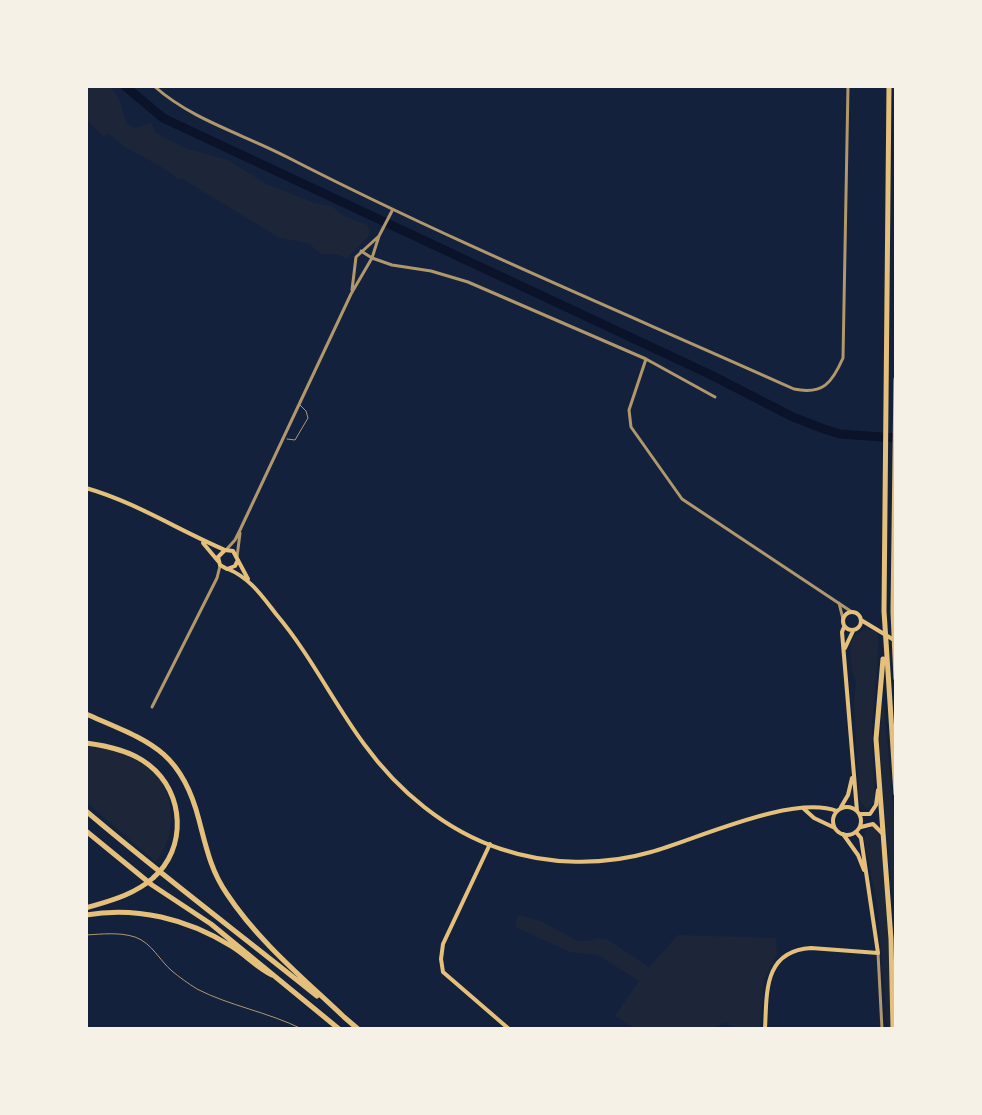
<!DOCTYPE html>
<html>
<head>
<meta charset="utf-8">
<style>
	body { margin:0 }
	#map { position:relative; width:982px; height:1115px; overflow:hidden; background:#14213d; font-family:"IBM Plex Sans",sans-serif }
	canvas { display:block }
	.frame { position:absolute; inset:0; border:88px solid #f6f1e7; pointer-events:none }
</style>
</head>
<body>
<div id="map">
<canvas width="982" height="1115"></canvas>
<div class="frame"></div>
</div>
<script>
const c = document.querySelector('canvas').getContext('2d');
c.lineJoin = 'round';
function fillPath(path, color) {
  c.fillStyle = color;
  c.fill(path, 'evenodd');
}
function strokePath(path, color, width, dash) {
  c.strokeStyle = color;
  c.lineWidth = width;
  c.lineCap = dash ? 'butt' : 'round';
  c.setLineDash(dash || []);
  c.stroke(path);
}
fillPath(new Path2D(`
	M86,86H110L119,99L127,124L135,128L151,123L156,133L185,148L228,160L266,184L314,203L332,206L340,214L367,225L370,231L368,237L346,259L340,255L321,254L308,243L280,238L181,178L178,179C161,164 141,157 122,145C117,141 113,136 107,133L104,137L86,119Z
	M865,629L878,631C879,666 873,699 872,733C872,756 876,780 874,803L867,809L859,800L854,703L856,681L852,671L850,645L855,635Z
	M883,696L896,835V927L879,751Z
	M86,745C104,747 126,750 141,761C176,784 180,830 156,862L86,802Z
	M874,826C890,845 890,996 890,1029H887L878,909L864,839L866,830Z
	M518,915L541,921L577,941H589L597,938L608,940L649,967L678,935L776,938L777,955L764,979L760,1029H737L726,1023L710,1029H637L615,1016L639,981L598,955L570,952L515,927Z`), '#1d2539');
strokePath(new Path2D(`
	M125,86L163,118L709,374L793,417L824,429L840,434L896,438`), '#0b132b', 9);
strokePath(new Path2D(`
	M287,439L295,440L308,418L306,411L300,405
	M86,935C103,934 119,932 135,937C152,943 159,960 172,971C179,977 189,984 197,989C230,1006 268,1012 302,1029`), '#b1986c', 1);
strokePath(new Path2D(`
	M361,251L372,258L392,265L431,271L468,282L646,359L715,397
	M352,290L356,257L379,236
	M646,359L629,410L631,427L682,499L852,612
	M226,550L235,540L240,530L351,294L372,258L379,236L392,211
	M237,557L240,533
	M839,603L843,619
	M152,707L217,578L220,566`), '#b1986c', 3);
strokePath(new Path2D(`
	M154,86C192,120 243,134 287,157C452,242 625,313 794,389C823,395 832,383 843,358L848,86
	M878,953L882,1029`), '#b1986c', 3);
strokePath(new Path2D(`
	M843,834L858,855L864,870
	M765,1029C767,993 763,951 811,948L878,953L861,838L856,832`), '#e5c07b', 4);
strokePath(new Path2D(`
	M86,488C135,502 178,530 225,550
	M203,543L218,561
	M238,560L235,566L227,569L220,565L218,557L225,550L233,551L248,579
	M228,569C250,578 262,596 276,614C310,654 333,702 364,744C398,791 446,831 501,849C548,865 603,866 651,852C697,839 793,794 837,811
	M843 621a9 9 0 1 1 18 0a9 9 0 1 1-18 0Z
	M861,620L894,640
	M844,627L842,632L857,811
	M845,648L853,631
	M833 821a14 14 0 1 1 28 0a14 14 0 1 1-28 0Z
	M841,807L848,795L852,778
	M803,808L814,818L835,828
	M861,814H870L876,805L878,790
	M861,827L873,824L883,834
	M490,844L443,944L441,959L443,972L509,1029`), '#e5c07b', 4);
strokePath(new Path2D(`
	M889,86L884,611L896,794
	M896,379L893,612L896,679
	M883,659L876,739L891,939L893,1029
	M86,714C148,741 181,749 199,820C206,847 211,871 227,894C258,941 304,979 344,1017
	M86,743C108,746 132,751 149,765C185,793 187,849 153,878C134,895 109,901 86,908
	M86,811C161,875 240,934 317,996
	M86,831L152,885L211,924L339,1029
	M86,915C136,906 188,919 231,946C246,955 257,968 272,975
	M344,1017L358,1029`), '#e5c07b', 5);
</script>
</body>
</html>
